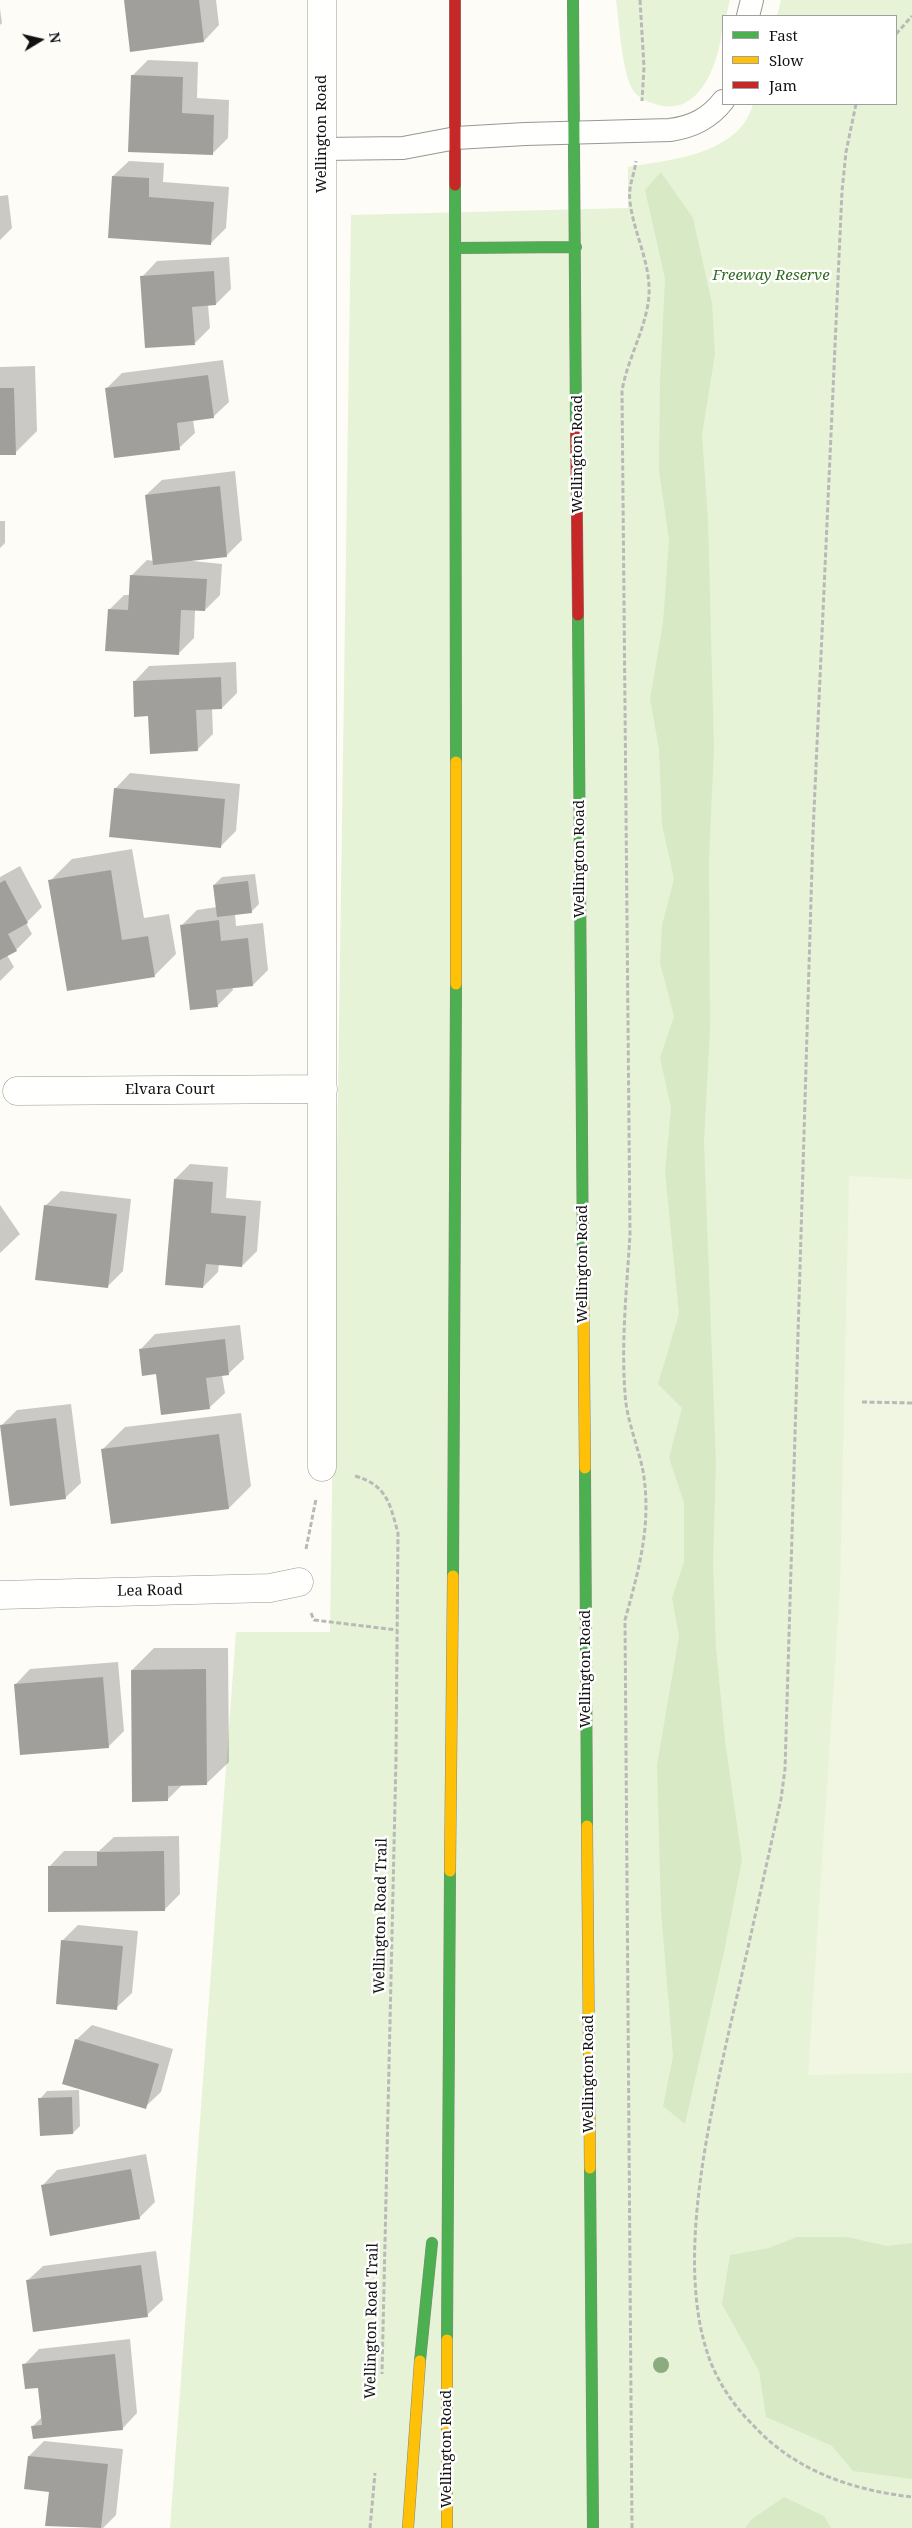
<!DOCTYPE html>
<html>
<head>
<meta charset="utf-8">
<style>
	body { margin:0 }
	#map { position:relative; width:912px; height:2528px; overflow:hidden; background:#fdfcf7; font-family:"Noto Serif",serif }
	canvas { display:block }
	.legend { position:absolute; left:722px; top:15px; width:175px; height:90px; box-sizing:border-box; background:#fff; border:1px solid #a0a0a0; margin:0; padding:6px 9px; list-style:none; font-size:15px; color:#111 }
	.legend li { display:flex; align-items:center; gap:10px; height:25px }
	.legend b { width:25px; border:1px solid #a0a0a0 }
	.north { position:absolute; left:15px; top:15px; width:50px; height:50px; -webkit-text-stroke:4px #fff; paint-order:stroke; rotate:81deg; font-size:14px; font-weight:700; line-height:20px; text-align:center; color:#111 }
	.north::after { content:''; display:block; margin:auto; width:18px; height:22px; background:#111; clip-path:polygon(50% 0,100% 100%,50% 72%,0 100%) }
</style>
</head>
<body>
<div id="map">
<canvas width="912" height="2528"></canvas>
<ul class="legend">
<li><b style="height:6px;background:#4caf50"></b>Fast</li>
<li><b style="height:6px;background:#ffc107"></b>Slow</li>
<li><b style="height:6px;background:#c62828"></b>Jam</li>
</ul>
<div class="north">N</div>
</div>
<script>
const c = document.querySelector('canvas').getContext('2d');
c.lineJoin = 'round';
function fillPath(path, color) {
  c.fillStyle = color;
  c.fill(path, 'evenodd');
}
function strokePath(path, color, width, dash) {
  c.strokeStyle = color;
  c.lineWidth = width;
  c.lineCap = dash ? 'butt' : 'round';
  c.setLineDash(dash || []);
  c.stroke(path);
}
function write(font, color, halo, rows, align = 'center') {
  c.font = font + ' "Noto Serif",serif';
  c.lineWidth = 5;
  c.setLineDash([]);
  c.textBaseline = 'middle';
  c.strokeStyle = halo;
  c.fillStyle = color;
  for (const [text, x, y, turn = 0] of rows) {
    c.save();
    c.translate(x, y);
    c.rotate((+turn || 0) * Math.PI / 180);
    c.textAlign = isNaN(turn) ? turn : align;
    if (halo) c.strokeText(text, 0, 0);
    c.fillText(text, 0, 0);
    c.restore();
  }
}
fillPath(new Path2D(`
	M616,0H730L726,16H723C723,49 706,113 663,106C653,104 642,100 635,93C622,79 619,20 616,0Z
	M781,0H912V2528H170L236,1632H330L351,215L628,208V167C671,160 740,154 753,104H896V16H777Z`), '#e7f3d7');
fillPath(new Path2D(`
	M661,172L693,218L712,303L715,354L702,435L708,518L714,749L709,859L710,1030L704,1141L716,1464L713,1562L716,1648L725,1740L742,1860L724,1952L685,2124L663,2106L673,2056L661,1911L657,1765L679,1636L672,1598L684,1562V1503L669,1458L682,1408L658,1384L679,1314L665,1172L671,1108L660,1058L674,1016L660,963L662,925L674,879L662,825L659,749L650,699L663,623L669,540L659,470L660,382L665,279L645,190Z
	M797,2237H847L887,2246L912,2243V2479L853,2471L832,2446L766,2417L759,2371L722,2304L730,2255L769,2248Z
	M784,2497L824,2516L831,2528H745L752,2519Z`), '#d8eac5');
fillPath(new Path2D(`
	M849,1176L912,1179V2073L808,2075L840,1588Z`), '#f0f6e1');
fillPath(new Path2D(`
	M125,0H216L219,25L204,41Z
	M0,9L2,23L0,25Z
	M148,60L198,62L197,98L229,100L228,138L213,153L132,76Z
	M129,161L164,163L163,182L229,187L226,228L211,243L113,176Z
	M8,195L12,228L0,240V196Z
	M229,257L231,289L216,304L208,305L210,328L195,343L142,277L157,261Z
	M223,360L229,402L213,417L193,420L195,433L179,448L106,389L122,373Z
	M35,366L37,431L15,453L0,454V367Z
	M235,471L242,540L227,555L183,560L222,564L220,595L205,610H195L194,638L178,654L109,610L124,595H130L131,576L147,560L154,561L146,495L162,480Z
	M0,521H5V543L0,548Z
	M236,662L237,693L222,708H212L213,734L197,750L149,715L134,682L149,666Z
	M130,773L240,784L236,831L220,847L115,789Z
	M132,849L144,918L169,914L176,954L154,976L50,881L72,859Z
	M20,866L42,907L26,923L32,934L16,950L7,955L14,967L0,981V877Z
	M255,874L259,904L251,912L235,914L236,926L263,923L268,970L253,985L232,987L233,990L217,1006L182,925L197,910L217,907L214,885L222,877Z
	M190,1164L228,1167L226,1198L261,1201L257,1251L242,1266L219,1264L218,1272L203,1287L175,1179Z
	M61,1191L131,1199L123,1271L107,1287L45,1206Z
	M0,1205L20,1234L0,1253Z
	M240,1325L244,1359L228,1374L222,1375L225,1393L209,1408L157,1372L140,1350L155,1334Z
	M71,1404L81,1483L65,1498L1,1426L17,1410Z
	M241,1413L251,1486L229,1508L103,1449L125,1427Z
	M154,1648H228L229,1762L206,1784H183L167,1800L132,1670Z
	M118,1662L124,1731L109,1746L15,1685L30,1669Z
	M179,1836L180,1894L164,1910L49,1867L64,1851H99L114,1837Z
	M78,1925L138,1931L132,1993L116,2008L62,1941Z
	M92,2025L173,2049L161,2092L145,2107L76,2040Z
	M79,2090L80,2126L73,2133L40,2099L47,2091Z
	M146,2154L155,2202L139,2218L42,2186L57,2170Z
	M156,2251L163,2300L147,2315L27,2281L43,2266Z
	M130,2339L137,2413L122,2429L33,2426L43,2416L39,2387L24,2365L39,2349Z
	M44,2441L123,2449L116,2515L103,2528L47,2525L50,2491L29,2456Z`), '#0003');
fillPath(new Path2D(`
	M124,0H199L204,42L130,52Z
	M131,75L183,77L182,113L214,115L213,155L128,152Z
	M112,176L149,178V197L214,202L211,245L108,238Z
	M214,271L216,305L192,307L195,345L145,348L140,276Z
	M208,375L214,418L177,423L180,450L114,458L105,388Z
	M0,388H14L16,455H0Z
	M220,486L227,557L153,565L145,495Z
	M130,575L207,579L205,611L181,610L179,655L105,651L108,609L128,610Z
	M221,677L222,709L196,710L198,751L150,754L148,716L134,717L133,681Z
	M114,788L225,799L221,848L109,837Z
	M111,870L122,940L148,936L155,977L67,991L48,880Z
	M5,880L28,923L8,934L17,951L0,960V883Z
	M248,881L252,913L217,917L213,885Z
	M219,920L221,941L248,938L253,986L216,990L218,1007L190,1010L180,925Z
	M174,1179L213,1182L211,1213L246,1216L242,1267L206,1264L203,1288L165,1285Z
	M44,1205L117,1214L108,1288L35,1280Z
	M225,1339L229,1375L206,1378L210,1409L161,1415L156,1374L142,1376L139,1349Z
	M56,1418L66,1499L10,1506L0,1425Z
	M219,1434L229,1509L111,1524L101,1449Z
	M206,1669L207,1785L168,1786V1801L132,1802L131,1670Z
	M103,1677L109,1748L20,1755L14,1684Z
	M164,1851L165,1911L48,1912V1866H97V1852Z
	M61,1940L123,1946L117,2010L56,2004Z
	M75,2039L159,2064L146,2109L62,2084Z
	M72,2097L73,2134L40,2136L38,2098Z
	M131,2169L140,2219L50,2236L41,2185Z
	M141,2265L148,2317L33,2332L26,2280Z
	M115,2354L123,2430L33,2439L31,2426L42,2425L38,2388L25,2389L22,2364Z
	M28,2456L108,2464L101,2528L45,2526L49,2492L24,2489Z`), '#a19f9c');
const lane = new Path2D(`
	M748,16L752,0
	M322,149L403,148L456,138L525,134L670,130C692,127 709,119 723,101`);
const street = new Path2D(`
	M322,0V1467
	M17,1091L323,1089
	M0,1595L270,1588L299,1582`);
const fast = new Path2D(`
	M573,0L576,429
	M455,185L456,762
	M456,248L576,247
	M578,615L583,1265
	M585,1468L587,1826
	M453,1576L456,984
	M590,2168L593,2528
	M447,2340L450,1871
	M420,2361L432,2243`);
const slow = new Path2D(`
	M456,762V984
	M583,1265L585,1468
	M587,1826L590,2168
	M450,1871L453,1576
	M408,2528L420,2361
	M447,2528V2340`);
const jam = new Path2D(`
	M455,0V185
	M576,429L578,615`);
strokePath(lane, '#979795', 24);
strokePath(street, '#979795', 29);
strokePath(fast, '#858482', 12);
strokePath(slow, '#858482', 12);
strokePath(jam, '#858482', 12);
strokePath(new Path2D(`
	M640,0L644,67L642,101
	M896,34L912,16
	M856,104L846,152L842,191L813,833L785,1769L781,1799C764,1876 747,1953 729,2031C708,2126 674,2269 711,2363C721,2387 735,2407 753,2425C795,2471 852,2490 912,2497
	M862,1402L912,1403
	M355,1476C387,1485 390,1504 398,1533L396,1759L382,2374
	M306,1549L316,1499
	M311,1613L314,1620L397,1630
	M370,2528L375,2473
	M632,2528L625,1620C639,1569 652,1524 643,1471C638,1446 626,1418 625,1393C621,1340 627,1286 630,1234L622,391C627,361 643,334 648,304C654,268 634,236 630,202C628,185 634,177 636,161`), '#b9b9b8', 3, [5, 2.5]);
strokePath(lane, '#fffffe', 22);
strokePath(street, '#fffffe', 28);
strokePath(fast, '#4caf50', 11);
strokePath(slow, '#ffc107', 11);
strokePath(jam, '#c62828', 11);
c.fillStyle = '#8cac80';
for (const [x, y] of [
	[661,2365]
]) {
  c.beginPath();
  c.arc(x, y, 8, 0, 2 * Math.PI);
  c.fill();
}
write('15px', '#111', '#fff', [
	["Wellington Road",322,134,-90],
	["Wellington Road",578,454,-90],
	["Wellington Road",580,859,-90],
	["Elvara Court",170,1090],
	["Wellington Road",583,1264,-90],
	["Lea Road",150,1591,-1],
	["Wellington Road",586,1669,-90],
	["Wellington Road Trail",381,1916,-89],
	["Wellington Road",589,2074,-90],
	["Wellington Road Trail",372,2321,-89],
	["Wellington Road",447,2449,-90]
]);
write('italic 15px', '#2f6b1f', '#fff', [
	["Freeway Reserve",771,276]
]);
</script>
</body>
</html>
